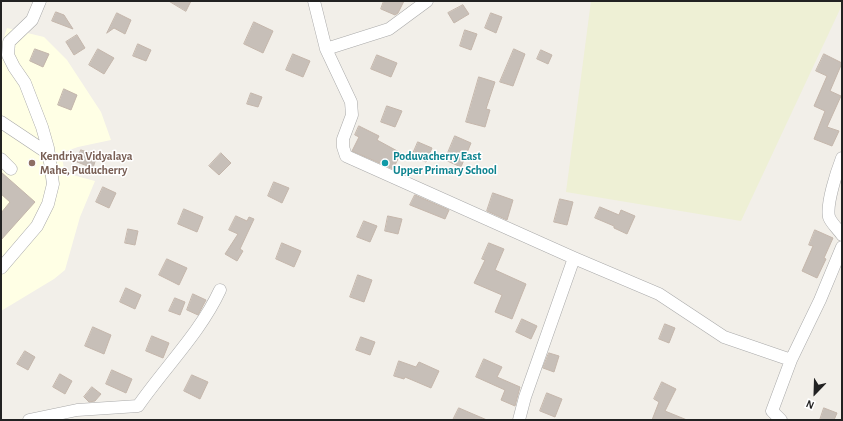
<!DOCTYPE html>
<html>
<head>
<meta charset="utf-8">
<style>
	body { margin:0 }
	#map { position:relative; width:843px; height:421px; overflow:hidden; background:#f2efe9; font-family:"Alegreya Sans",sans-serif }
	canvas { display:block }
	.frame { position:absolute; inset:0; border:2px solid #222; pointer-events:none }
	.north { position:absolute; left:795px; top:373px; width:40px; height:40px; -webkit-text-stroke:3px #fff; paint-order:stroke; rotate:203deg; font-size:11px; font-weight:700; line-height:16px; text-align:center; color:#222 }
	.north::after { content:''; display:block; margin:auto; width:14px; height:18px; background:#222; clip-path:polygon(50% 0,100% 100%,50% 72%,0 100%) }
</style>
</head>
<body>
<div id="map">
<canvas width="843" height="421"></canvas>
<div class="frame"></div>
<div class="north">N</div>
</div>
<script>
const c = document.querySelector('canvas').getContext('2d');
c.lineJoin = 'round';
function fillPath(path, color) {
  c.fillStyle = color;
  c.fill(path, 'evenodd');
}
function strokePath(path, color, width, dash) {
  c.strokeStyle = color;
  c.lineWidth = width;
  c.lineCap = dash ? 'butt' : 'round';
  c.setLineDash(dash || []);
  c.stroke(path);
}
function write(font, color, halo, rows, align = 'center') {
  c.font = font + ' "Alegreya Sans",sans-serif';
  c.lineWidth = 3;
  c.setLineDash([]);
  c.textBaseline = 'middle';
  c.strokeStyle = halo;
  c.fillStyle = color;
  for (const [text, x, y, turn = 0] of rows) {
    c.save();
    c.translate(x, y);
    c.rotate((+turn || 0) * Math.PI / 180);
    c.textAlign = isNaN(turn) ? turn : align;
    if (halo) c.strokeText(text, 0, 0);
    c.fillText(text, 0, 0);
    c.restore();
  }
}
fillPath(new Path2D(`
	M7,28L44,37L67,60L101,112L111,140L78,147L61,153L65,173L95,181L80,217L65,270L54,279L1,311V46Z`), '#ffffe5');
fillPath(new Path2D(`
	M591,1H842V5L741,221L566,192Z`), '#eef0d5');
const building = new Path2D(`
	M169,1H191L186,11Z
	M384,1H404L398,13L395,15L381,9Z
	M463,5L469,14L454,23L448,13Z
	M56,12L64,15L73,29L52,21Z
	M117,13L131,20L125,34L114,28L107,33Z
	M491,13L502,17L496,33L485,28Z
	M254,22L273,31L263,53L244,44Z
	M465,30L477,34L471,50L460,46Z
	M77,35L85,48L74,55L66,42Z
	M138,44L151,50L146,61L133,56Z
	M35,49L49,54L43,67L30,61Z
	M98,49L114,58L104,74L89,65Z
	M514,49L525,54L513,86L500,82Z
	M541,50L552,55L548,64L537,59Z
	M293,54L310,61L303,77L286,70Z
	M824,54L842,63L830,91L841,96L827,127L839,131L832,146L814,139L825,111L814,106L827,76L816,71Z
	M377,55L397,63L391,77L371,69Z
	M479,77L495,82L486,109L490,110L485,127L466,122Z
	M64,89L77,95L71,110L58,105Z
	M251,93L262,97L258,107L247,104Z
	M387,106L402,111L395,127L381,122Z
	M359,126L379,136L377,140L401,153L393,169L352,151L359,137L355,135Z
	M455,136L471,143L461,167L445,160Z
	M418,142L432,148L426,162L412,156Z
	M81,150L97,155L93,168L77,162Z
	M221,153L231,163L219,175L209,166Z
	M1,172L35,202L1,240V213L10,202L1,194Z
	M274,182L289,188L282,203L268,196Z
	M103,187L116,193L109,208L96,202Z
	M493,193L513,200L507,220L487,211Z
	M415,195L449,210L445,219L410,205Z
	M560,199L573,202L567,225L554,222Z
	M600,207L619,215L621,210L635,216L627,234L614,228V226L595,218Z
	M184,209L203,217L197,232L178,224Z
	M236,216L247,221L249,217L254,219L240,249L243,251L237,261L225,254L238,234L229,230Z
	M388,216L402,219L398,234L385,231Z
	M364,221L377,226L370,242L357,237Z
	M128,229L138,231L135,245L125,243Z
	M815,230L833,238L824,258L826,259L817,278L802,271L813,246L809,245Z
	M282,243L301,251L294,267L276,259Z
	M489,243L504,249L495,270L526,284L512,319L495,312L502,295L474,283L485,260L482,259Z
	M167,259L187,268L179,285L159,275Z
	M358,275L372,280L364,302L350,297Z
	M126,288L141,295L135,309L120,302Z
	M193,294L206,300L198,315L187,310Z
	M175,298L185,302L180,315L169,311Z
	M522,319L537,326L531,339L516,332Z
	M665,324L675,328L669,343L659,339Z
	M93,327L111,335L104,354L85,346Z
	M152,336L169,343L163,358L146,351Z
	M361,337L375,342L370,355L356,350Z
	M25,351L35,357L28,370L17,364Z
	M549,353L559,356L554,372L543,368Z
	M484,359L502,367L497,377L520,387L515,406L501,400L505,390L476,377Z
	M399,361L416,367L419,362L439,371L431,388L405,377L404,379L394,376Z
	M112,370L132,379L126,393L106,384Z
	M60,374L72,381L65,394L53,387Z
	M192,375L208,382L200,399L184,391Z
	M662,382L676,389L665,411L687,420H652L659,402L654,399Z
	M92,387L101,394L95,401L89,402L84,397Z
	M547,393L562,399L555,417L540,411Z
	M459,408L487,420H453Z
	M824,408L837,413L834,420H820Z`);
fillPath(building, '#c7bfb8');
strokePath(building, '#c4b6ab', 1);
const minor = new Path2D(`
	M314,1L326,49L351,102L352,115L343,139V147L346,156L574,258L659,294L724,337L791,360
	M326,49L389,29L427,1
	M1,122L49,154
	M842,158C837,171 826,204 829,217C831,223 839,230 842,235
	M1,159L11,169
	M1,268L37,226L48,204L53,184L48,148L42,127L25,83L14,67L8,55L9,42L32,20L40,1
	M29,420L77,410L138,406C165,367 200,333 220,290
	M519,420L525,397L574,258
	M781,420L772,411L791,360L820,300L842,247`);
strokePath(minor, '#a9a9a9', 13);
strokePath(minor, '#fff', 12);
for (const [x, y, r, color] of [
	[32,163,4,"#8d6e63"],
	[385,163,4,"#0f9aa8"]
]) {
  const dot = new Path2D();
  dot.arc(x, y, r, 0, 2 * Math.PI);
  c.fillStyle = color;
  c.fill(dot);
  strokePath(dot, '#fff', 1.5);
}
write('bold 12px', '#785e54', '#fff', [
	["Kendriya Vidyalaya",40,156],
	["Mahe, Puducherry",40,170]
], 'left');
write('bold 12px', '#0d838f', '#fff', [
	["Poduvacherry East",393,156],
	["Upper Primary School",393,170]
], 'left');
</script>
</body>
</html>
